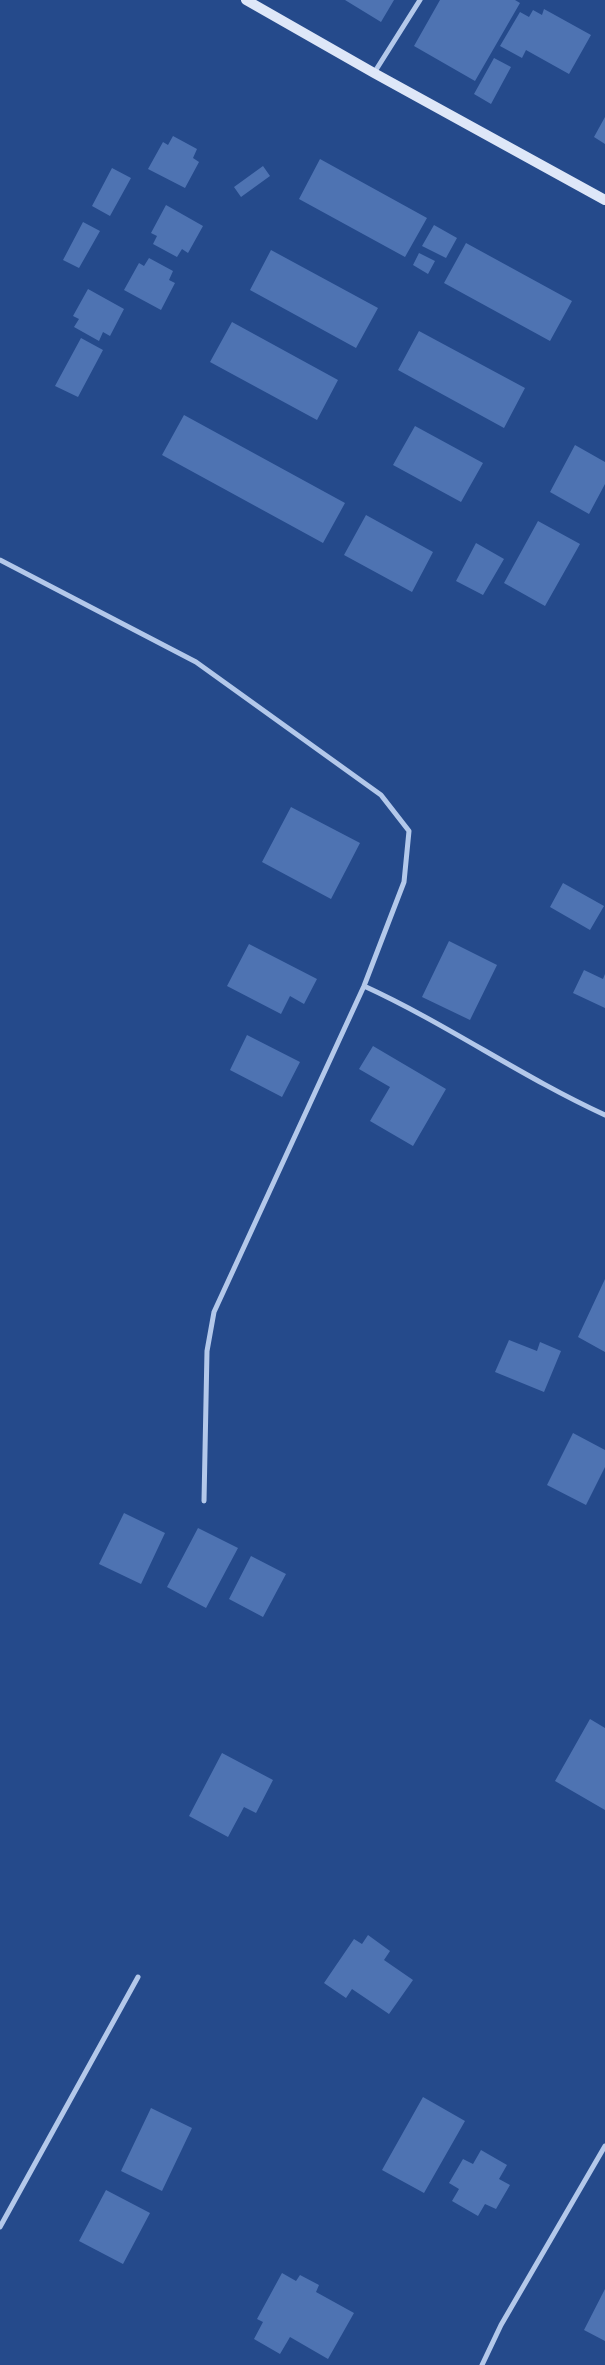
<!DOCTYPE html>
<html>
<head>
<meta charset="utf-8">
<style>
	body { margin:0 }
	canvas { display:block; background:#254a8b }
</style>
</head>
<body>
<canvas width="605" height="2365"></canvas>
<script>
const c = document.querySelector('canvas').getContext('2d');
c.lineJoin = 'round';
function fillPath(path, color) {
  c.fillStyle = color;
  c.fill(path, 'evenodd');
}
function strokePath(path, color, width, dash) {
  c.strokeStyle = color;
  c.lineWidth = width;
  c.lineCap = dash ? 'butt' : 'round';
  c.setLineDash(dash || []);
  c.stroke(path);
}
fillPath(new Path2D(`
	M345,0H394L381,22Z
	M440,0H515L520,3L475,81L414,46Z
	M544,9L591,35L569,74L526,50L522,58L500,46L520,12L529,17L533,10L542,15Z
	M494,58L511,67L491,104L474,94Z
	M605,117V144L594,137Z
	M173,136L197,149L193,158L199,162L185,188L148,169L163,142L168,145Z
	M320,159L427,218L405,257L299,199Z
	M263,166L270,176L241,197L234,187Z
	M112,168L131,178L110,216L92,206Z
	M166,205L203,226L188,253L182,249L177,257L153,244L157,236L151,233Z
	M83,222L100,231L79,268L63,260Z
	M434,225L457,238L446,258L422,246Z
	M466,243L572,301L550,341L444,283Z
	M271,250L378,308L356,348L250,290Z
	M419,253L435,261L428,274L413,265Z
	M149,258L173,271L169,280L175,283L161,310L124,290L139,263L144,266Z
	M88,289L124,309L110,336L103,332L99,341L74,327L79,319L73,316Z
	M232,322L338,380L317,420L210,362Z
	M419,331L525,388L504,428L398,370Z
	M81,338L103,350L78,397L55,386Z
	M184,415L345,503L323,543L162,455Z
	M415,426L483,463L461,502L393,465Z
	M575,445L605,462V484L589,514L550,492Z
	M366,515L433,552L412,592L344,555Z
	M538,521L580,544L545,606L504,583Z
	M476,543L504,559L483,595L456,581Z
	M291,807L360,843L331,899L262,862Z
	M563,883L604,906L590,930L550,907Z
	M449,941L497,965L470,1020L422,997Z
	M249,944L317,979L304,1004L290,996L281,1014L227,986Z
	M584,970L603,979L605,974V1008L573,993Z
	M247,1035L300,1062L282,1097L230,1070Z
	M373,1046L446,1089L413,1146L370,1121L390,1087L359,1069Z
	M605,1279V1352L578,1337Z
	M509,1340L537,1351L540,1342L561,1351L544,1392L495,1372Z
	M573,1433L605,1450V1467L586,1505L547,1485Z
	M124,1513L165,1533L141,1584L99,1564Z
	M198,1528L238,1548L206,1608L167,1587Z
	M251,1556L286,1574L263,1617L229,1599Z
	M590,1719L605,1728V1810L555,1781Z
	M222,1753L273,1780L256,1813L244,1807L228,1837L189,1816Z
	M368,1935L390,1951L384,1960L413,1980L389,2014L352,1989L346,1998L324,1983L354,1939L362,1944Z
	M423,2097L465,2121L424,2193L382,2170Z
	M151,2108L192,2128L162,2191L121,2171Z
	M481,2150L507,2165L499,2179L510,2185L496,2209L485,2204L478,2216L452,2201L459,2189L449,2183L463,2159L473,2164Z
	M106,2190L150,2213L123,2264L79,2241Z
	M282,2273L296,2281L300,2275L319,2285L316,2292L354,2313L328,2359L290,2337L280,2354L254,2339L263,2322L257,2319Z
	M605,2289V2341L584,2330Z`), '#4e73b2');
strokePath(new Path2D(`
	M374,73L420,0
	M0,560L196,662L381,795L409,831L404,882L364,986L214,1312L207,1351L204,1501
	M364,986C447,1024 522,1077 605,1115
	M0,2227L138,1977
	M482,2365L501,2325L605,2146`), '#b3c8ea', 5);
strokePath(new Path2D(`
	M246,0L374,73L605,200`), '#dee7f8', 10);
</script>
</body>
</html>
